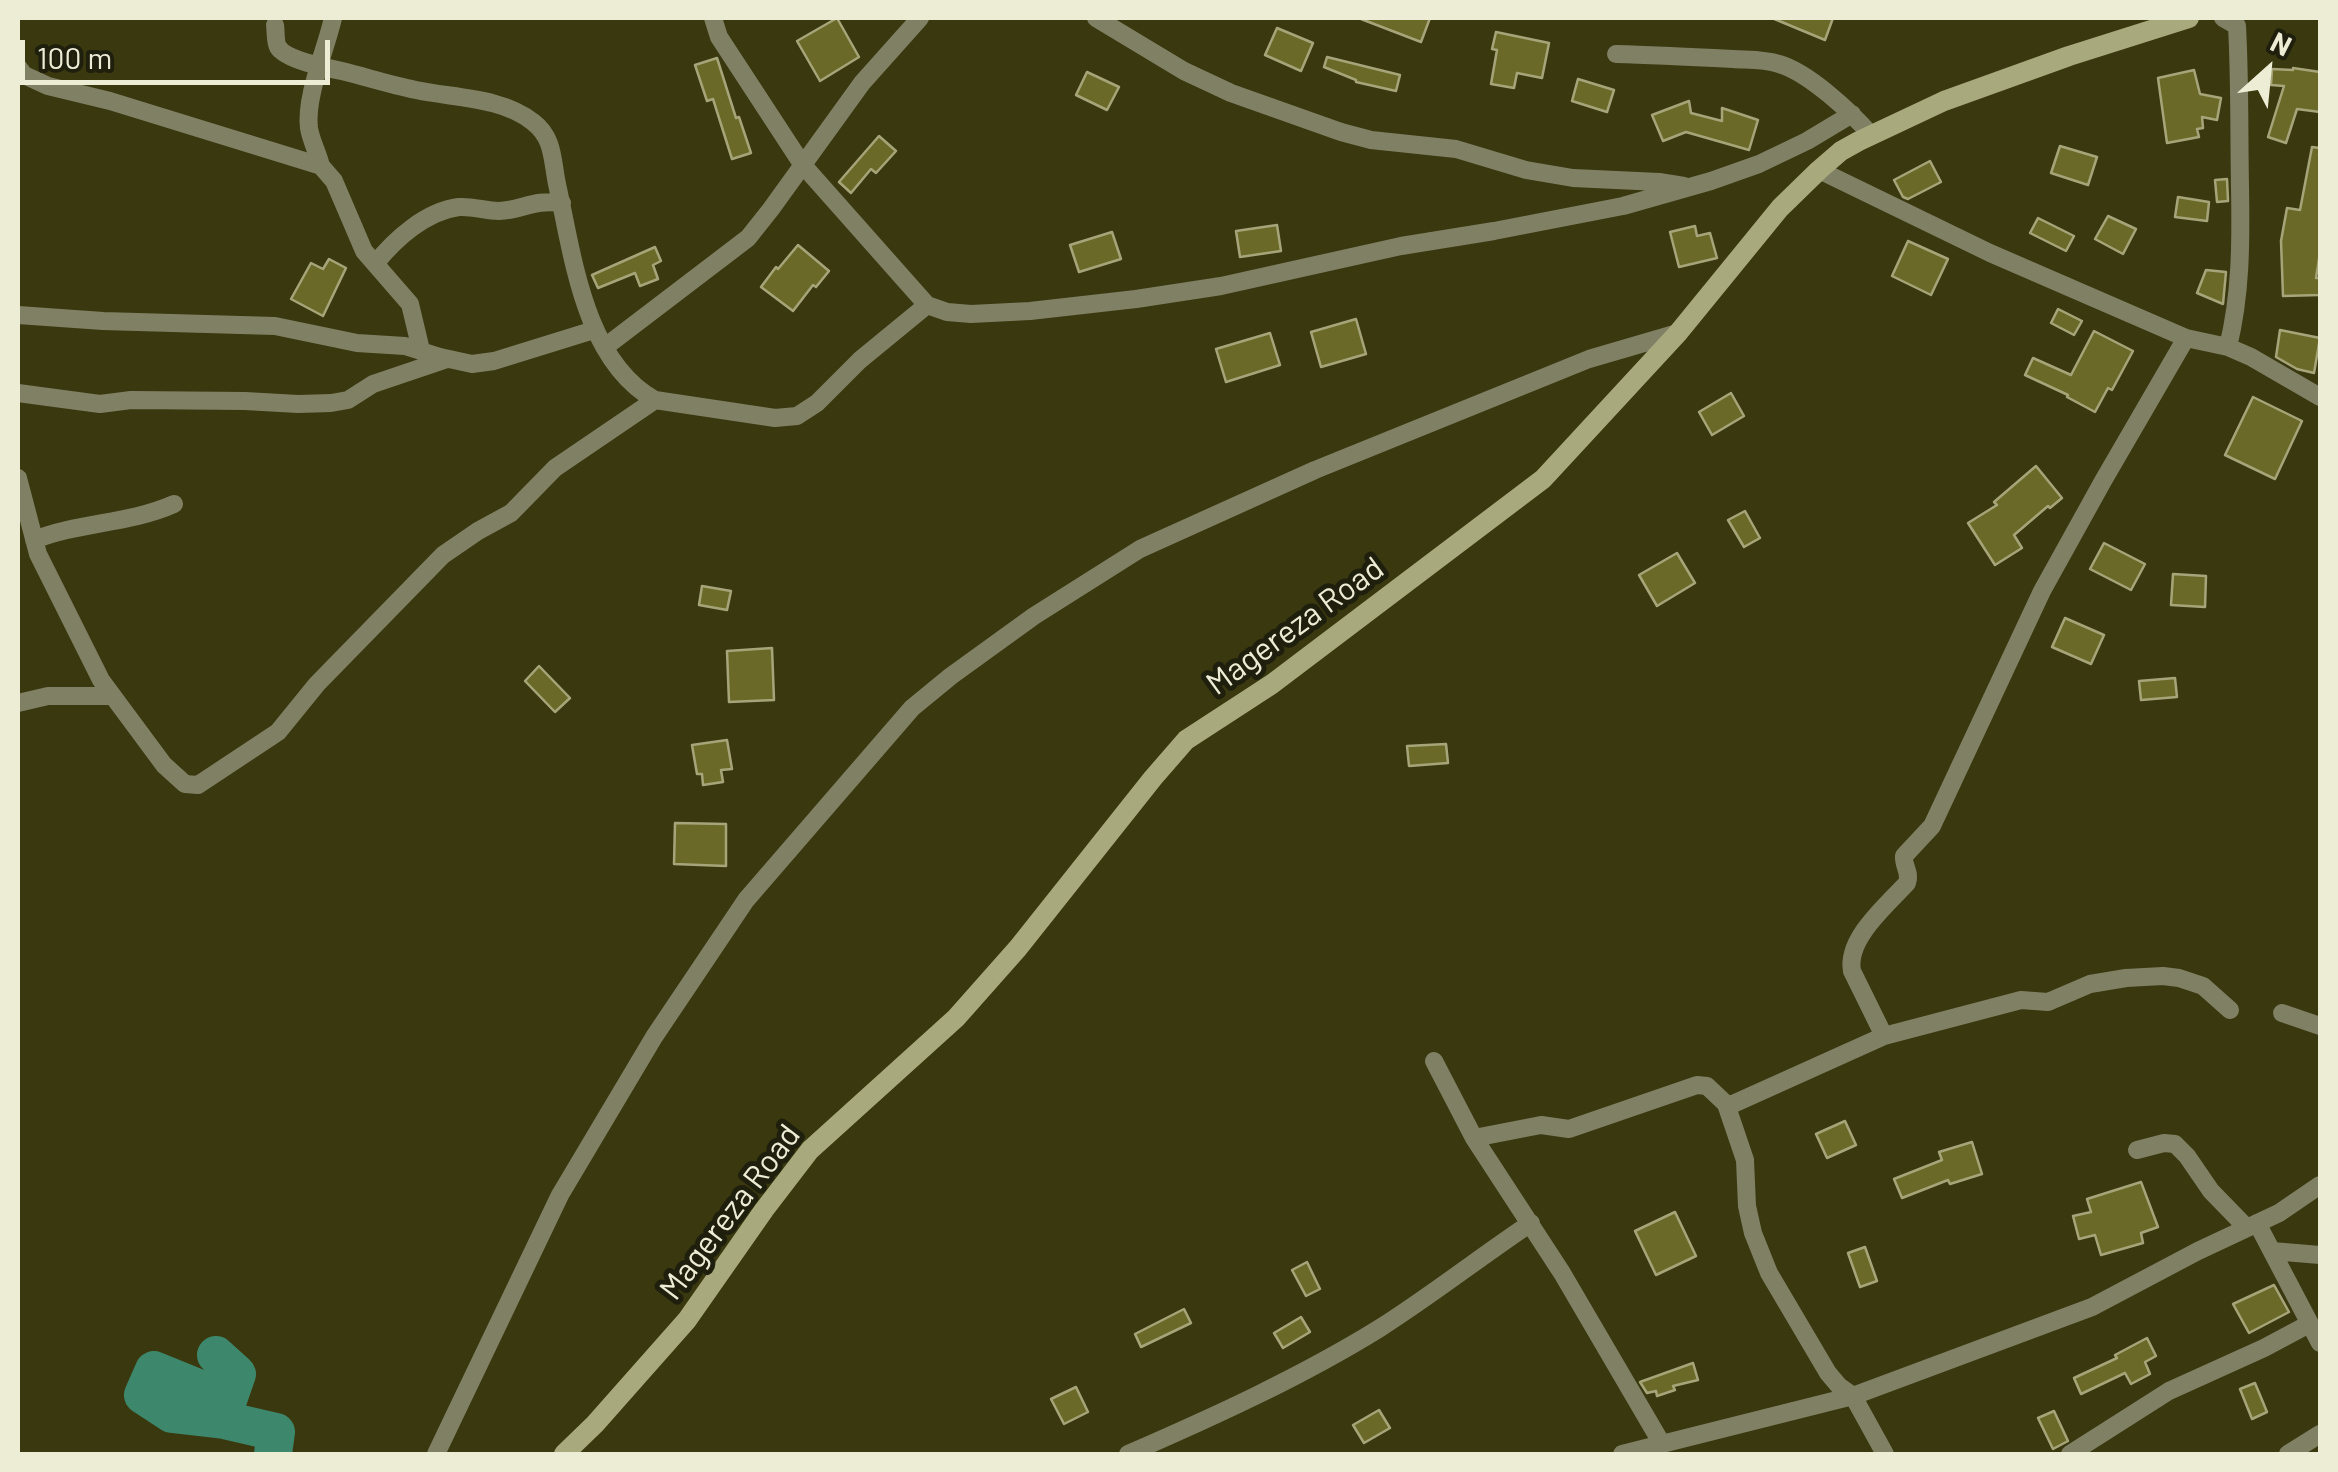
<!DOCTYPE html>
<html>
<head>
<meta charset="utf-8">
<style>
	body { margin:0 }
	#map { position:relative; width:2338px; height:1472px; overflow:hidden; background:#3a380f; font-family:Barlow,sans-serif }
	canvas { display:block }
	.frame { position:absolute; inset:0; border:20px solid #ededd6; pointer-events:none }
	.north { position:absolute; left:2218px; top:20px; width:100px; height:100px; -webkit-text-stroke:8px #1f1f0e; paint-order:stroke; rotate:27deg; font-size:28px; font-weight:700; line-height:40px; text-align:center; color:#ededd6 }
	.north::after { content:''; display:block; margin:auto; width:35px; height:45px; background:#ededd6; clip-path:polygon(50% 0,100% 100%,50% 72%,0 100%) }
	.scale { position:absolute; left:20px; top:40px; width:310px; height:45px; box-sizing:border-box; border:5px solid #ededd6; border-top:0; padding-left:12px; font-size:30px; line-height:35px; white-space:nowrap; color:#ededd6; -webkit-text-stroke:8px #1f1f0e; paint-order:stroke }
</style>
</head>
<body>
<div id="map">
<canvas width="2338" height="1472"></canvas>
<div class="frame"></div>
<div class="north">N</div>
<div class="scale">100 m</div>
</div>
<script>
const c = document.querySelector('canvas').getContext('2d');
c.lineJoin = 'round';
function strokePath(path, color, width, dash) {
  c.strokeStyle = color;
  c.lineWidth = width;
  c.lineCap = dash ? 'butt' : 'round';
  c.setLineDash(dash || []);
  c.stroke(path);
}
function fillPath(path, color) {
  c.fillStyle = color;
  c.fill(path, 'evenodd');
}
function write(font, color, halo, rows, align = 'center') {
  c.font = font + ' Barlow,sans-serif';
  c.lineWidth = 10;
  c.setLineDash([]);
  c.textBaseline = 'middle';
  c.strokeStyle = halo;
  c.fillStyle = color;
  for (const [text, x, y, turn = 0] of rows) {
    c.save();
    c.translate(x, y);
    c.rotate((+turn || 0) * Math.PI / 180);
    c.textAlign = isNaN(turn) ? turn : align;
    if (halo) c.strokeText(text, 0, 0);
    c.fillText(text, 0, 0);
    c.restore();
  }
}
strokePath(new Path2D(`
	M216,1355L237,1374L228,1400L154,1370L143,1395L172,1414L224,1420L276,1432L273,1454`), '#3d886d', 38);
const building = new Path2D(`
	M837,18L859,57L820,81L797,41Z
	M1362,18H1430L1421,42L1361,19Z
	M1772,18H1833L1825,40Z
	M1277,28L1313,43L1301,71L1265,55Z
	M1496,32L1549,43L1542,78L1517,73L1514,88L1491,84L1497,50L1492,49Z
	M1327,57L1400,75L1396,91L1356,82V80L1324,67Z
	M717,58L736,118L739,117L751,153L732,159L713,99L707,101L695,65Z
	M2293,68L2320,72V112L2297,109L2286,143L2268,137L2284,86L2271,85L2272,69L2293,70Z
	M2194,70L2200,94L2221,98L2217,120L2202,117L2203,128L2197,129L2199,137L2167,143L2158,78Z
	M1087,72L1119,87L1107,110L1076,95Z
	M1578,79L1614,90L1607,112L1572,101Z
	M1689,101L1691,113L1722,121V108L1758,120L1749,150L1686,132L1663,141L1652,115Z
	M879,136L896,151L876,173L871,169L851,193L839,182Z
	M2060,146L2097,157L2088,185L2051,173Z
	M2312,147L2320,148V253L2316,278H2320V295L2283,296L2281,241L2287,208L2300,210Z
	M1930,161L1941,182L1908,199L1903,197L1894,180Z
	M2227,179L2228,201L2217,202L2215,180Z
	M2178,197L2209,202L2207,221L2175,217Z
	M2108,216L2136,229L2123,254L2095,239Z
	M2038,218L2074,236L2066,251L2030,233Z
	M1277,225L1281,251L1240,257L1236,231Z
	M1695,226L1697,236L1710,233L1717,258L1679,267L1670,232Z
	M1112,232L1121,259L1079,272L1070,245Z
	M1908,241L1948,259L1931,295L1892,276Z
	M798,245L829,271L816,287L813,285L793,311L761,287L776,267L778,269Z
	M655,247L661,261L653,265L658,279L640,286L635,273L598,288L592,275Z
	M329,259L346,268L323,316L291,299L311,263L323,269Z
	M2206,270L2226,272L2223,304L2197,293Z
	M2058,309L2082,321L2074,335L2051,323Z
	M1356,319L1366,354L1321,367L1311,332Z
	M2280,330L2320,338L2314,373L2297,369L2276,357Z
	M2094,331L2133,351L2112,390L2108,388L2095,412L2067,397L2068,395L2025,375L2033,358L2071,375Z
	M1270,333L1280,365L1226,382L1216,349Z
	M1731,393L1744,416L1712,435L1699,412Z
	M2253,397L2302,421L2275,479L2225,455Z
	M2036,466L2062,498L2050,508L2048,506L2014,535L2022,548L1995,565L1968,523L1997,505L1994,502Z
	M1745,511L1760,538L1744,547L1728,520Z
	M2104,543L2145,564L2131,590L2090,569Z
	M1677,553L1695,583L1657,606L1639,575Z
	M2173,574L2206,576L2205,607L2171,605Z
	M702,586L731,591L727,610L699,605Z
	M2065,618L2104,635L2091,664L2052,647Z
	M772,648L774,700L729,702L727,651Z
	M539,666L570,698L555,712L525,681Z
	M2175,678L2177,697L2141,700L2139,681Z
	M727,740L732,769L721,770L723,782L703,785L702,774H697L692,745Z
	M1446,744L1448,763L1409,766L1407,746Z
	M675,823L726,824V866L674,864Z
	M1845,1121L1856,1145L1827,1158L1816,1134Z
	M1972,1142L1982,1174L1950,1184L1948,1180L1902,1198L1894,1179L1942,1160L1939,1152Z
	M2141,1182L2158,1227L2141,1233L2143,1243L2101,1255L2095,1235L2079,1239L2073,1216L2091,1212L2087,1199Z
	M1675,1212L1696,1256L1656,1275L1635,1231Z
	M1865,1247L1877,1281L1860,1287L1848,1253Z
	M1307,1262L1320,1289L1306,1296L1292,1270Z
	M2274,1285L2289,1312L2249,1333L2233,1304Z
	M1184,1309L1191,1323L1141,1347L1135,1334Z
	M1301,1317L1310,1332L1283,1348L1274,1333Z
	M2147,1338L2156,1356L2145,1362L2150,1374L2131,1384L2125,1373L2081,1394L2074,1378L2117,1358L2115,1355Z
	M1693,1363L1698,1380L1673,1386L1675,1390L1657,1396L1656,1391L1647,1393L1640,1382Z
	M2255,1383L2267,1412L2252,1419L2240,1389Z
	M1076,1387L1088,1412L1064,1424L1051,1399Z
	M1379,1410L1390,1428L1364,1443L1353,1425Z
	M2054,1411L2068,1441L2053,1449L2038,1418Z`);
fillPath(building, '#6b6928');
strokePath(building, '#a6a57a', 2.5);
strokePath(new Path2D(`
	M713,18L719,37L802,164L927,305L947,312L971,314L1030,311L1136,299L1221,286L1401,246L1494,231L1623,206L1711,181L1759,164L1807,141L1852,114
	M1096,18L1184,71L1231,93L1341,132L1371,140L1456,149L1526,170L1573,178L1659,182L1684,186
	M2223,18L2237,26C2240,80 2239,133 2240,187C2241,242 2241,294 2228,347
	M275,25C276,31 275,42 278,47C286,60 327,68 342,71C366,77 391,85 416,90C453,98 502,97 533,122C554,138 552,160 557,184C573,256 584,360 655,400L775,418L797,416L817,403L860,360L927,305
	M1616,54C1655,55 1694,57 1733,59C1748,60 1764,59 1779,64C1808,72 1851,112 1871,135
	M18,67L24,75L48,86L110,101L321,166L334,181L364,251L410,304L421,350
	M321,166C318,153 311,141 309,128C305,97 326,49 333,18
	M1819,170L1990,253L2186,338L2228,347L2251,357L2320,397
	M375,264C395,239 426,211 459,207C473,206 485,211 499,211C523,210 533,199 562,203
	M18,315L103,321L275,326L357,343L405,346L440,357L472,364L494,361L594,330
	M605,347L748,238L771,209L862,83L920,18
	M18,393L100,404L131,400L245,401L298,404L331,403L348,400L373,384L447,359
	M18,478L38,554L101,680L164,765L185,784L198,785L278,732L317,684L443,555L478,531L511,513L555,468L655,400
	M34,540C79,522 129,524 174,504
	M18,703L48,696H113
	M2282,1013L2320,1026
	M1884,1036L1852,971C1846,939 1886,906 1907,883C1911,873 1903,866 1904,856L1932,826L2042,591L2103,481L2186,338
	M1434,1061L1474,1138L1562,1273L1662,1444
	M1726,1104L1745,1160L1747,1206L1753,1233L1769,1273L1828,1373L1839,1386L1853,1396L1885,1454
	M1474,1138L1541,1125L1569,1129L1697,1085L1707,1086L1726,1104H1733L1884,1036L2021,1000L2048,1002L2090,984L2126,978L2163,976L2179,978L2203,986L2230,1010
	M2137,1150L2164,1143L2175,1144L2187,1156L2211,1191L2247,1228
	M2257,1223L2320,1343
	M2272,1251L2320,1255
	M436,1454L560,1195L654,1037L746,900L912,708L951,676L1034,616L1140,549L1315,470L1589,359L1678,333
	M1128,1454C1213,1417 1301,1377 1380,1328C1432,1295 1480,1257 1531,1223
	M1622,1454L1853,1396L2092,1307L2198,1251L2279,1213L2320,1185
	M2070,1454L2169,1391L2264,1348L2309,1324
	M2288,1454L2320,1434`), '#808065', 18);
strokePath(new Path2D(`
	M564,1454L595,1424L687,1320L764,1210L810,1150L956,1018L1018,948L1153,778L1186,740L1272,684L1543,479L1678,333L1780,208L1819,170L1841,151L1859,141L1944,101L2069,56L2189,18`), '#a9a97e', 20);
write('32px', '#ededd6', '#1f1f0e', [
	["Magereza Road",1295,626,-36],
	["Magereza Road",730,1212,-53]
]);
</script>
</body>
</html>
